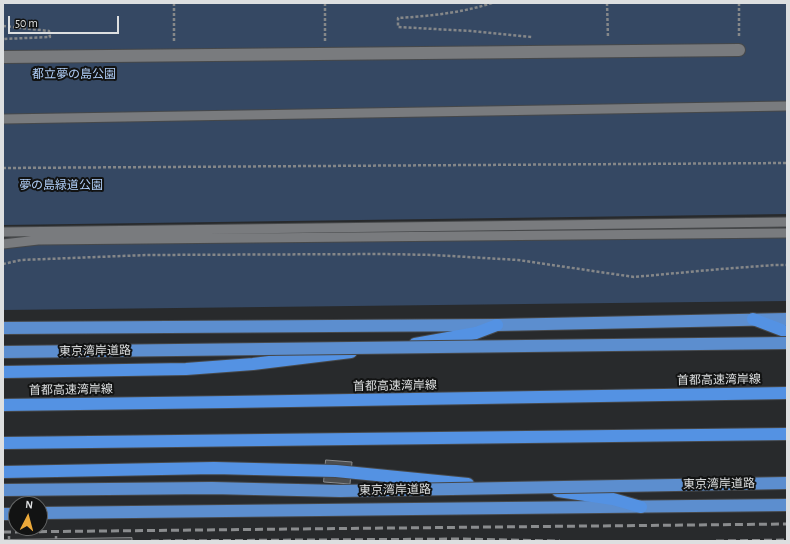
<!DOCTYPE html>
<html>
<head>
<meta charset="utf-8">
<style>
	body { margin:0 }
	#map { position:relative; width:790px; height:544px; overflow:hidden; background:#282a2c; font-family:"Alegreya Sans",sans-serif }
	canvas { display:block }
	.frame { position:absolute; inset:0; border:4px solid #dddfe0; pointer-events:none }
	.north { position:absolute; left:8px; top:496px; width:40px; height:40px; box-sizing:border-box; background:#121313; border:1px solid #636565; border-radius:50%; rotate:6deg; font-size:11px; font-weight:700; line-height:16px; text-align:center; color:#dddfe0 }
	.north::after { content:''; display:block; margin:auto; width:14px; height:18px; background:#eca93a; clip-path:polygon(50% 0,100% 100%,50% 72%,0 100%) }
	.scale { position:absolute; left:8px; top:16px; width:111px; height:18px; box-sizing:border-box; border:2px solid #dddfe0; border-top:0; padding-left:5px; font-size:12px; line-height:14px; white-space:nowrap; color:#dddfe0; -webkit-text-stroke:3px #121313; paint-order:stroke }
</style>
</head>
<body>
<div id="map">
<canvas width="790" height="544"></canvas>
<div class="frame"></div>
<div class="north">N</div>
<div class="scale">50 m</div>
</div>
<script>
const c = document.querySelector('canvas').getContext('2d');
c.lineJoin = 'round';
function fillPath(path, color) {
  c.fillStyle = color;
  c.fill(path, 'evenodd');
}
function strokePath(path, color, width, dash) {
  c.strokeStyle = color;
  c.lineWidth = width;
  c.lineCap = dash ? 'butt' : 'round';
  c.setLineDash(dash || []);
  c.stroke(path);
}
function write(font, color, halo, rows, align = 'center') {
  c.font = font + ' "Alegreya Sans","Noto Sans JP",sans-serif';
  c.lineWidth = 4;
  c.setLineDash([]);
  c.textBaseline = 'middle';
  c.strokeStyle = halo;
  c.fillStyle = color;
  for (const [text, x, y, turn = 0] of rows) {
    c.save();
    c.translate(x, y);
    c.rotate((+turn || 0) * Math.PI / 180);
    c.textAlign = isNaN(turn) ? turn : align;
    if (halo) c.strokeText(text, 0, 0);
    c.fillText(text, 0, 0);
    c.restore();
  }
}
fillPath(new Path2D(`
	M3,3H787V214L3,225Z
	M787,236V301L3,310V243Z`), '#354863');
const building = new Path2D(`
	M326,460L352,462L350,484L324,482Z
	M132,538V541H3V540Z`);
fillPath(building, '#4c4e50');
strokePath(building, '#8a8c8e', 1);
const service = new Path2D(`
	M3,119L787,106
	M3,232L787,222
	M3,244L38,240L787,233`);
const pedestrian = new Path2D(`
	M3,57L739,50`);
const trunk = new Path2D(`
	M3,328L497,325L787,319
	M40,513L787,505
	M3,514H16`);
const motorway = new Path2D(`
	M753,319L787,332
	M415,344L476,333L497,325
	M3,372L186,369L253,364L351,352
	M3,405L229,402L787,393
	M3,443L787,434
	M3,472L214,468L336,471L468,484
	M558,491L613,499L641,507`);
strokePath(service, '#46484a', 11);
strokePath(pedestrian, '#46484a', 14);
strokePath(trunk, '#46484a', 14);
strokePath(motorway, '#46484a', 14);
strokePath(new Path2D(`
	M174,3V42
	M325,3V42
	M492,3C461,13 430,16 398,18V27L471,31L532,37
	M607,3L608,38
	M739,3V38
	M3,26L49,31L50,37L3,39
	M3,168L787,163
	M3,264L21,260L147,255L384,254L434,255L518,260L634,277L721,269L775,265H787
	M9,536V541
	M56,536V541`), '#858789', 2.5, [3, 2]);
strokePath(service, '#797b7e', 9);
strokePath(pedestrian, '#797b7e', 12);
strokePath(trunk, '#5c8ecf', 12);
strokePath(motorway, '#5492e3', 12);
strokePath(new Path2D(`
	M3,532L787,524
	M151,541L464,539L560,541
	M716,541L787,540`), '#8a8c8e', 3, [8, 4]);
const trunkBridge = new Path2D(`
	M3,352L787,343
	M3,490L212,488L340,491L787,483`);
strokePath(trunkBridge, '#46484a', 14, []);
strokePath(trunkBridge, '#5c8ecf', 12);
write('12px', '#aeccf5', '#121313', [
	["都立夢の島公園",74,74],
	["夢の島緑道公園",61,185]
]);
write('12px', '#dddfe0', '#121313', [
	["東京湾岸道路",95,351,-1],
	["首都高速湾岸線",719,380,-1],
	["首都高速湾岸線",395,386,-1],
	["首都高速湾岸線",71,390,-1],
	["東京湾岸道路",719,484,-1],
	["東京湾岸道路",395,490,-1]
]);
</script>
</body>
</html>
